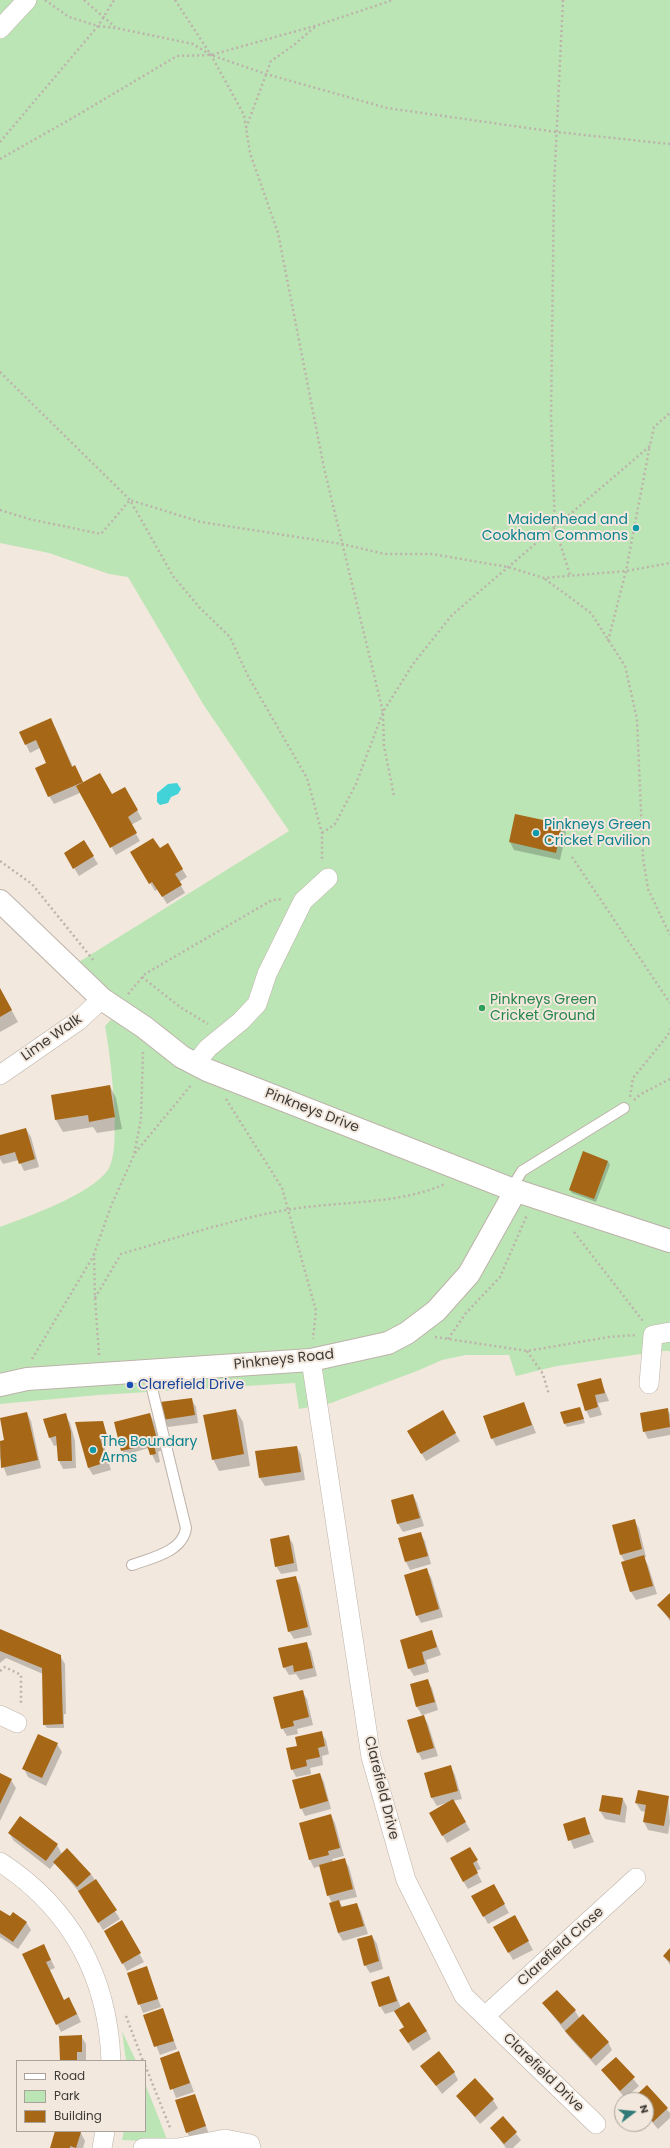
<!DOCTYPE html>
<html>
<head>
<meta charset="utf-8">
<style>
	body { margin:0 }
	#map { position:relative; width:670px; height:2148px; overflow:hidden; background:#f3e8dd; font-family:Poppins,sans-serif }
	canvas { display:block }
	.legend { position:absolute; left:16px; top:2060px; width:130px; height:72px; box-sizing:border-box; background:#f3e8dd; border:1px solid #aba39b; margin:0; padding:5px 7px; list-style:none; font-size:12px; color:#3f3b37 }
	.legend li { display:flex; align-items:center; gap:8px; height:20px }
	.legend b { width:20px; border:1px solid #aba39b }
	.north { position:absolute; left:614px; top:2092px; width:40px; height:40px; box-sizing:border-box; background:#f3e8dd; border:1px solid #aba39b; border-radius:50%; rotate:74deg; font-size:11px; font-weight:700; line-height:16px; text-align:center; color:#3f3b37 }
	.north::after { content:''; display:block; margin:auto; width:14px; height:18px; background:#317a78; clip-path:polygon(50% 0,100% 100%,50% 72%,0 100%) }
</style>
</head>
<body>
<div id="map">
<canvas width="670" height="2148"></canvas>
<ul class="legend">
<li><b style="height:5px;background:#fff"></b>Road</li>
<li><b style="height:11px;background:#bce5b6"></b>Park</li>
<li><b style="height:11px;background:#a66716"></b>Building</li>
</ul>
<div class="north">N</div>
</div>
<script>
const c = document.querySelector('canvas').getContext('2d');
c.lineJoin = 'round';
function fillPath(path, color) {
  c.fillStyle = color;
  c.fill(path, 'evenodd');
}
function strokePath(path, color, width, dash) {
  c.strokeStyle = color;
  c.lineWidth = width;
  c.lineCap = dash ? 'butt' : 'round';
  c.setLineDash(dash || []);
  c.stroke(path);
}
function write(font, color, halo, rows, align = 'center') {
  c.font = font + ' Poppins,sans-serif';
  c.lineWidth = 4;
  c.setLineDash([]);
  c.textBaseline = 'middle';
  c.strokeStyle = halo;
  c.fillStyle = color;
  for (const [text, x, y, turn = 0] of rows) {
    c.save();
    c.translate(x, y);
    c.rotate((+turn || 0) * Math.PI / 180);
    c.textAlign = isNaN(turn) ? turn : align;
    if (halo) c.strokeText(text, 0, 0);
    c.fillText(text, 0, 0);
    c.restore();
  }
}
fillPath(new Path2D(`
	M0,0H22L0,22Z
	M35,0H670V1351H662L557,1366L516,1376L509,1355H466L442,1360L417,1371L331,1403L299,1409L295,1383L98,1395L0,1404V1227C27,1217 95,1193 109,1168C122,1146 110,1052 105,1026L118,1012L74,965L289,831L203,704L128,577L109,574L49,553L0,543V36Z
	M122,2031L136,2061H126Z
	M145,2083L168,2142L122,2140L124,2131H145Z`), '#bce5b6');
fillPath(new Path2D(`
	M177,783L181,789L178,794L171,797L168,803L160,805L157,802V793L168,784Z`), '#42d3d8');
fillPath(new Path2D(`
	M55,727L73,767L75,766L83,783L112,796L125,789L142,819L131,825L140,841L116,855L80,793L54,804L49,796L47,764L40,748L30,753L20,732Z
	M562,825L566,833L560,860L514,850L510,842Z
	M84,842L98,864L79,876L65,853Z
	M168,845L187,877L179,882L185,893L167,904L158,889L155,891L131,852L159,850Z
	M0,989L18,1022L0,1032Z
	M110,1086L116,1098L122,1129L97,1133L93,1127L63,1132L56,1120L52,1096Z
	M26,1129L31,1137L39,1167L24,1171L19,1160L3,1164L0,1159V1136Z
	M608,1161L610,1165L596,1202L572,1193L570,1190Z
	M600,1379L609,1401L598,1403L602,1415L590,1418L586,1410Z
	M191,1399L196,1407L198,1423L168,1427L163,1419Z
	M524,1403L536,1433L496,1446L492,1438Z
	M580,1408L585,1423L567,1427L565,1424Z
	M667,1409L670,1414V1435L648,1439L644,1431Z
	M236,1410L243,1422L250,1466L219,1471L213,1459Z
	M442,1411L460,1441L426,1461L408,1431Z
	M27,1413L31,1421L41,1468L7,1476L0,1458V1442L5,1441Z
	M150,1414L154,1422L162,1450L158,1452L160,1462L156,1463L149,1448L124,1455L115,1423Z
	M65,1415L70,1423L75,1441L76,1468L63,1469L59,1461L58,1445L54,1446L50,1438L45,1420Z
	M102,1422L111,1444L104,1446L111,1470L93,1475L88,1467Z
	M297,1447L301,1455L305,1480L265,1486L260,1478Z
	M413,1495L417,1503L424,1526L403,1532L398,1524L392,1501Z
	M634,1520L639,1528L646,1557L644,1558L648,1565L657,1594L636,1600L631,1592L623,1562H625L621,1555Z
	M420,1533L425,1541L431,1564L410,1570L406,1562Z
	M288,1536L293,1544L298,1571L281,1574L276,1566Z
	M426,1569L431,1577L443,1617L421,1623L417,1615Z
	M295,1577L300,1585L312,1635L294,1639L289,1631Z
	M670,1595V1621L659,1605Z
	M0,1630L60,1656L65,1664L66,1714H64V1728H47L44,1724L43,1674L6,1658L0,1663Z
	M432,1632L441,1655L426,1660L429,1672L414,1676L409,1668Z
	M306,1643L311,1651L317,1676L300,1680L296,1674L289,1675L284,1667Z
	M427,1680L432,1688L438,1710L423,1715L428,1724L438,1756L422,1760L418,1752L423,1717L417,1707L411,1685Z
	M302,1691L307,1699L313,1725L297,1729L298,1734L287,1736L282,1728Z
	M321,1732L326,1740L329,1754L322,1756L323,1765L310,1768L311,1774L296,1777L292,1769L299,1746Z
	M57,1744L62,1752L46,1786L28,1777L24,1769Z
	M451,1767L455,1775L462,1799L453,1801L470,1830L447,1843L430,1813L446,1803L437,1806L432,1798L426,1774Z
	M0,1774L11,1780L16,1788L0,1821Z
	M320,1774L324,1782L331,1809L305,1816L301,1808Z
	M668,1797L670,1822L668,1834L648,1830L644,1822L646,1812L641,1811L636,1803Z
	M623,1799L627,1807L625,1823L605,1819L600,1811Z
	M331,1815L335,1823L344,1856L332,1859L333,1862L344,1859L349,1867L357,1897L339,1901L343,1908L357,1904L361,1912L368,1934L343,1941L338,1933L331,1903H332L328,1895L320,1866L314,1868L310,1860Z
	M21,1817L57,1845L62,1854L91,1874L120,1919L103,1930L79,1892L55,1863L50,1869L14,1841L9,1833Z
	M584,1818L594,1842L574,1849L564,1825Z
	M470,1848L481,1869L476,1871L482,1882L468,1889L463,1881Z
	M494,1885L509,1913L488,1924L473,1896Z
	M0,1911L10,1918L26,1922L31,1930L18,1949L0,1937Z
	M515,1917L533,1950L513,1960L495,1928Z
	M122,1922L144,1962L127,1971L105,1931Z
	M372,1936L377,1944L383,1969L370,1973L365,1965Z
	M44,1945L55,1968L50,1970L64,2001L74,2007L81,2022L61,2032L24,1955Z
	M670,1950V1965L664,1956Z
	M147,1968L161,2007L143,2013L128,1974Z
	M389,1978L401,2008L427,2031L431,2039L413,2051L405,2038V2028L395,2011L385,2014L380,2006Z
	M557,1991L575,2011L580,2019L608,2042L612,2050L596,2066L571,2039L544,2004Z
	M163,2010L177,2049L160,2055L144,2016Z
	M81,2036L86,2044V2060L61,2061Z
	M179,2052L194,2092L176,2098L161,2058Z
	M616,2058L639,2086L625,2098L603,2071Z
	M422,2066L454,2072L458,2080L442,2094Z
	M647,2087L670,2113V2118L658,2129L646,2115V2100L634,2099Z
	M194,2095L209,2134L191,2140L187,2132Z
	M457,2096L493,2100L498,2108L480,2124Z
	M503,2118L521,2140L513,2148H506L491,2128Z
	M56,2131H74L81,2133L85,2141L83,2148H51Z`), '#0003');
fillPath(new Path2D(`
	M51,718L72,767L75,765L83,782L48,797L35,768L46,763L36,740L25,745L19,732Z
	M100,773L112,794L125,787L138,810L128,817L137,833L110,848L76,786Z
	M515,814L562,824L556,853L509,842Z
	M153,838L160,848L168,843L183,869L175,874L182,885L162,897L152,882L149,884L130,852Z
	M84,840L94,856L73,869L64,853Z
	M0,988L12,1010L0,1017Z
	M110,1085L115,1117L89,1122L88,1115L55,1120L51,1095Z
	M26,1128L35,1159L19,1164L15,1152L0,1156V1135Z
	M583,1151L608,1161L594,1199L569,1190Z
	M601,1378L605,1393L595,1395L598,1407L585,1411L577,1384Z
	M192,1398L195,1415L162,1420L160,1402Z
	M524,1402L532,1425L491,1439L483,1416Z
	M580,1407L584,1419L564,1424L560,1412Z
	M668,1408L670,1427L643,1432L640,1413Z
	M236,1409L244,1454L212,1460L203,1415Z
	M443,1410L456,1433L421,1454L407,1431Z
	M27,1412L38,1460L1,1468L0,1441L4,1440L0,1418Z
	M66,1413L71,1432L72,1461H58L56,1436L49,1438L43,1419Z
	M150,1413L158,1443L154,1444L156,1454L150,1455L147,1445L121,1451L114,1422Z
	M103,1421L107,1436L100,1438L107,1462L88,1468L75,1422Z
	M297,1446L301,1472L259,1478L255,1451Z
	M413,1494L420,1518L397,1524L391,1500Z
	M635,1519L642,1549L620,1555L612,1525Z
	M421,1532L428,1556L405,1562L398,1538Z
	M289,1535L294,1563L275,1567L270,1539Z
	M644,1555L653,1586L630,1592L621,1562Z
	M427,1568L439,1609L416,1616L404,1575Z
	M296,1576L308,1627L288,1632L276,1580Z
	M670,1593V1619L657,1605Z
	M0,1629L61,1655L63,1724L43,1725L42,1668L0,1651Z
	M432,1630L437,1647L422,1652L425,1664L408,1669L400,1640Z
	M307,1642L313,1668L294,1672L293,1665L283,1668L278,1648Z
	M428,1679L435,1702L416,1707L410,1684Z
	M303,1690L309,1717L293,1721L294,1726L281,1729L273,1697Z
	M424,1715L434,1748L417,1753L407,1720Z
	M322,1731L325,1746L318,1748L320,1757L306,1760L307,1766L291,1770L286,1748L297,1746L295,1737Z
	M38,1734L58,1743L42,1778L22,1769Z
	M451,1765L458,1791L431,1798L424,1773Z
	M0,1773L12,1779L0,1804Z
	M320,1773L328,1801L300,1809L292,1780Z
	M638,1790L669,1796L664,1826L643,1822L646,1805L635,1803Z
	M602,1795L623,1798L620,1815L599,1811Z
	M453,1799L466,1822L442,1836L429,1813Z
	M331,1814L340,1848L328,1851L329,1855L309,1860L299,1823Z
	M20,1816L58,1844L46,1861L8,1833Z
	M585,1817L590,1834L568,1841L563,1824Z
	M470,1847L478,1860L473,1863L478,1873L463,1882L450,1858Z
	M67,1848L91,1874L77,1887L53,1862Z
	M345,1858L353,1889L327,1896L319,1865Z
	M96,1879L117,1910L98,1923L78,1891Z
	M494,1884L505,1904L483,1917L471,1896Z
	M339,1900L341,1907L357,1903L364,1926L338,1933L329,1903Z
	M0,1910L10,1916L13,1912L27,1922L13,1942L0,1933Z
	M515,1915L529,1941L508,1953L493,1927Z
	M122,1920L141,1953L122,1964L104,1931Z
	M372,1935L379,1961L364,1966L357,1939Z
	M44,1944L51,1960L46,1962L64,2000L69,1997L77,2014L56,2025L22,1954Z
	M670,1948V1962L663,1956Z
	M147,1966L158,1999L138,2005L127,1973Z
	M389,1976L397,2001L379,2007L371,1982Z
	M557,1990L576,2010L561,2024L542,2003Z
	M409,2002L427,2031L408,2043L399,2030L404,2027L394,2011Z
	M163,2008L174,2041L154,2047L143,2015Z
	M583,2014L609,2042L591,2059L565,2031Z
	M82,2035V2052H77V2061H60L59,2036Z
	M179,2051L190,2083L170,2090L160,2058Z
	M439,2051L455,2072L436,2086L420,2066Z
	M616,2057L635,2077L620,2091L601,2070Z
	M475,2078L494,2099L475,2117L456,2096Z
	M647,2085L668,2108L653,2122L646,2114V2100L632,2099Z
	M195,2094L206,2126L186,2133L175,2100Z
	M503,2116L517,2132L504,2144L490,2128Z
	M55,2131L81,2132L76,2148L70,2146V2148H50Z`), '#a66716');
const service = new Path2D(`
	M511,1189L522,1171L624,1108
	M132,1565C151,1558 183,1552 186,1528L148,1372`);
const minor = new Path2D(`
	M0,29L27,0
	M195,1064L208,1048L241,1021L257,1004L267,974L303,901L328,878
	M0,1075L78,1021L102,999
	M311,1360L371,1757L406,1880L464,1996L596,2124
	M649,1384L653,1335L670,1332
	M0,1715L17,1723
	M0,1862C71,1908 108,1977 111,2061
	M485,2016L636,1878
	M102,2148L105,2131
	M143,2148H178L225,2139L250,2144L251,2148`);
const tertiary = new Path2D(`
	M0,901L102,999L144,1027L182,1057L207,1070L511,1189L670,1241
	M0,1385L27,1379L311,1360L388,1343L407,1333L436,1311L469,1274L516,1190`);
strokePath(service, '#bdb2a9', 12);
strokePath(minor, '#bdb2a9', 20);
strokePath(tertiary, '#bdb2a9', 24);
strokePath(new Path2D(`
	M45,0L69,17L98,26L116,28L193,44L211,55L266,74L387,108L556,132L670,144
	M84,0L115,27
	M175,0L211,55L244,115L250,153L278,233L324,468L383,712L384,746L394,796
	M563,0L554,187L551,417L555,527L570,575
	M246,128L271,61L294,45L317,25
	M0,142L98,26L114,0
	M0,159L76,116L177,56L211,55L318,25L393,0
	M0,372L130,500L173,576L200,608L230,637L248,676L307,778L322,833V862
	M0,510L29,519L101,534L130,500L201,522L342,544L385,554H432L508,567L544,578L626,571L670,563
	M545,579L591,613L625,666L637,719L643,858L648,889L670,935
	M608,641L626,571L650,445
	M322,833L335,824L356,784L383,712L413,664L452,615L650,446L654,427L670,413
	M572,857L670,1003
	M0,861L32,884L94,961
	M142,977L180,1007L208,1024
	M128,994L145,974L272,900L283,899
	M630,1097L633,1078L668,1035L670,1029
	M226,1099L282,1188L316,1311L313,1339
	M634,1100L641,1094L670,1079
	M135,1153L192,1084
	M574,1232L643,1321
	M95,1298L121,1254C176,1238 230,1220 286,1210C336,1201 399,1205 445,1184
	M435,1337L527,1351L609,1337L636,1335
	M448,1339L466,1313L500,1277L527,1215
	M527,1351L543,1374L549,1395
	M99,1355L95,1298L94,1254L111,1206L134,1155L141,1119L143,1052
	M32,1359L94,1255
	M0,1671L5,1667L21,1675V1704
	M126,2016L143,2061
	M145,2065L171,2130`), '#bcb3aa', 2.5, [2, 3]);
strokePath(service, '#fff', 10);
strokePath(minor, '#fff', 19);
strokePath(tertiary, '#fff', 22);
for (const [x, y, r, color] of [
	[636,528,4,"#0f9aa8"],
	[536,833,4,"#0f9aa8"],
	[482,1008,4,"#2e9e5b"],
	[130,1385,4,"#1a4fb4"],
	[93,1450,4,"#0f9aa8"]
]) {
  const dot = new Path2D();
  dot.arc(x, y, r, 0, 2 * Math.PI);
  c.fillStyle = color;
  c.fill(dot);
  strokePath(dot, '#f3e8dd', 1.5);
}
write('14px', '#0d838f', '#f3e8dd', [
	["Maidenhead and",628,520,"right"],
	["Cookham Commons",628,536,"right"],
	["Pinkneys Green",544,825],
	["Cricket Pavilion",544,841],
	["The Boundary",101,1442],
	["Arms",101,1458]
], 'left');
write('14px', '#27864d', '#f3e8dd', [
	["Pinkneys Green",490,1000],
	["Cricket Ground",490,1016]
], 'left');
write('14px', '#3f3b37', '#f3e8dd', [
	["Lime Walk",52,1038,-35],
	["Pinkneys Drive",312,1111,21],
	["Pinkneys Road",284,1360,-6],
	["Clarefield Drive",381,1788,76],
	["Clarefield Close",561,1947,-42],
	["Clarefield Drive",543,2073,44]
]);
write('14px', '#164399', '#f3e8dd', [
	["Clarefield Drive",138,1385]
], 'left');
</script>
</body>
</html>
